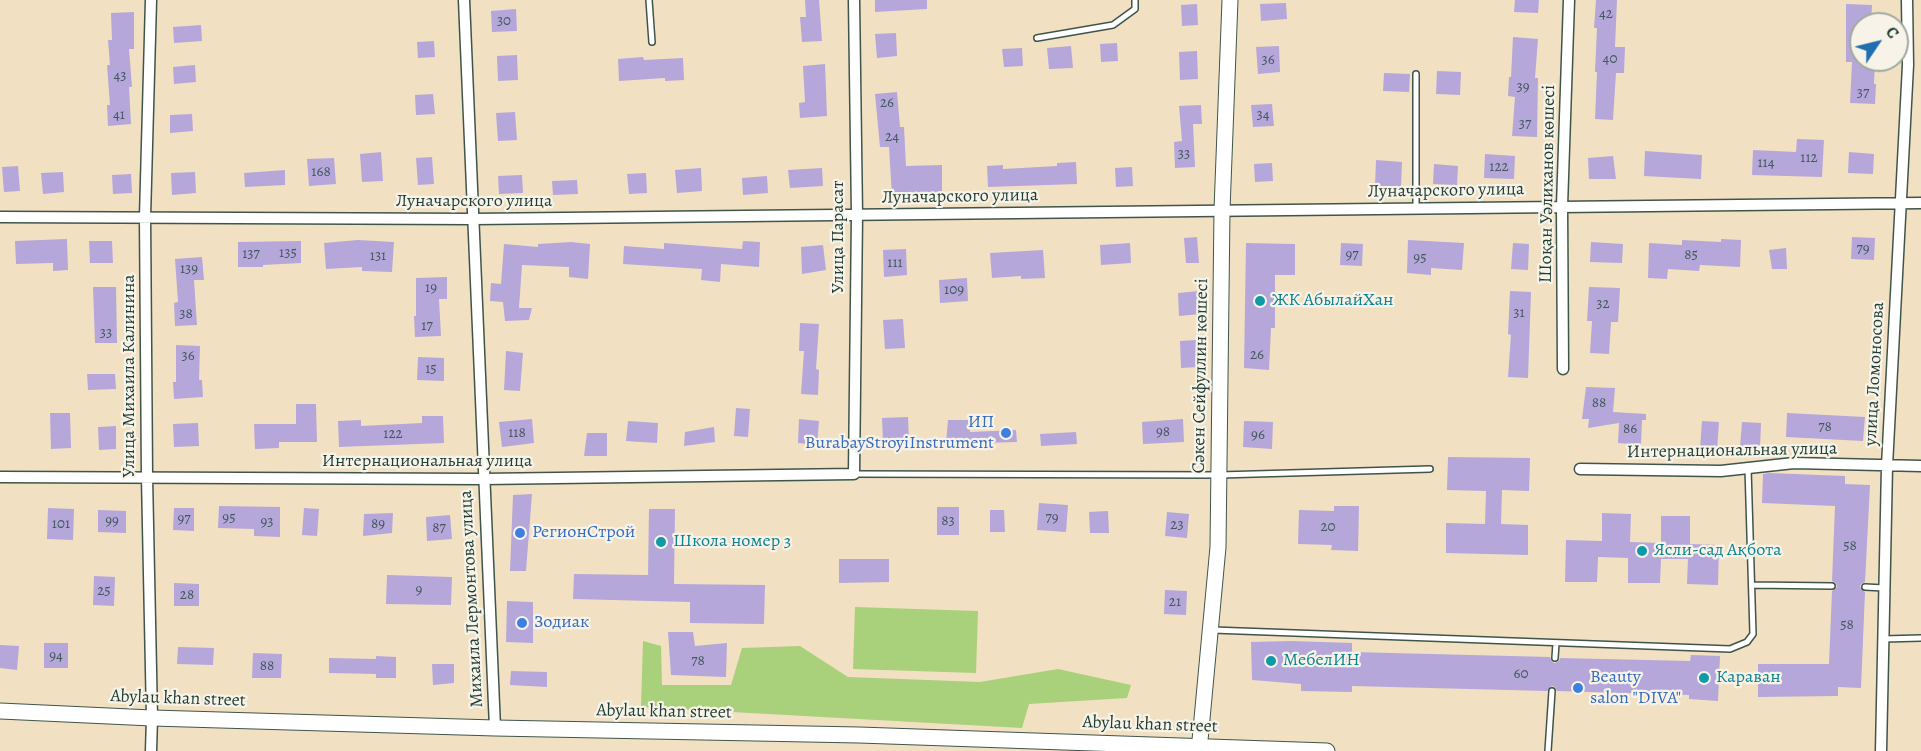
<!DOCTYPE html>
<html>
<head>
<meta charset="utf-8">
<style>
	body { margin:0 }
	#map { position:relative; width:1921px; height:751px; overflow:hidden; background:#f2e0c3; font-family:Alegreya,serif }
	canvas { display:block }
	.north { position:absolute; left:1849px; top:12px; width:60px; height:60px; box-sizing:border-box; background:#f7f3e8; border:2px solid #a1aaa0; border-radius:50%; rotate:55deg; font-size:16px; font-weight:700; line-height:24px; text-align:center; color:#1f3d34 }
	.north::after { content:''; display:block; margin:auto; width:21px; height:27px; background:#1f6fb2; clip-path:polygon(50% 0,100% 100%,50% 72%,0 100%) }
</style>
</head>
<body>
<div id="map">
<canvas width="1921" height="751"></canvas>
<div class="north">С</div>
</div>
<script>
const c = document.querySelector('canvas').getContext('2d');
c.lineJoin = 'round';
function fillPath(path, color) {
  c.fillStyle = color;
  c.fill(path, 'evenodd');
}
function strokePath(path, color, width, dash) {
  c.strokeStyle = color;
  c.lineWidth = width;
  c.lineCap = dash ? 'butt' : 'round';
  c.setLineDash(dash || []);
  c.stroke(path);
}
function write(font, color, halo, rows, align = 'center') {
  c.font = font + ' Alegreya,serif';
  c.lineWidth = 4.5;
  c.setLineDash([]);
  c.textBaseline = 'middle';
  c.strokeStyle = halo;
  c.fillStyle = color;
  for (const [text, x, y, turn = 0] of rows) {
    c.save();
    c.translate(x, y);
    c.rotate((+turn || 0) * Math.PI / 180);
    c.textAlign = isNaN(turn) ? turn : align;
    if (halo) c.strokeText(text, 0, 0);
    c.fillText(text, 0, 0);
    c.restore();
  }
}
fillPath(new Path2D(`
	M855,607L978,611L976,673L853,669Z
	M643,641L661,646L662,685H731L742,648L800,646L848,677L980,682L1058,669L1131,685L1127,698L1029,704L1022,728L641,707Z`), '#a9d07b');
fillPath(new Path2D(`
	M805,0H819L822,41L802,42L800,17H806Z
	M875,0H927V9L875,12Z
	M1515,0H1539L1538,13L1514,12Z
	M1596,0H1617L1615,47H1625L1624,73H1616L1613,120L1595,119L1597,72H1595L1597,28H1594Z
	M1286,3L1287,19L1261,21L1260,4Z
	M1197,4L1198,25L1182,26L1181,5Z
	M1846,4L1872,5L1871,24H1861V60H1875L1874,84H1876L1875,104L1850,103L1852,62H1846Z
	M516,9L517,31L492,32L491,11Z
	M134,12V49H129L132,87H129L131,124L108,126L107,105H110L107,65H110L108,40H112L111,13Z
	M201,25L202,41L174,43L173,27Z
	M896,33L897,56L877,58L875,34Z
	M1513,37L1538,39L1535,78H1538L1537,137L1512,136L1515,97L1508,96L1509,77H1511Z
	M434,41L435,57L418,58L417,42Z
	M1117,43L1118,61L1101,62L1100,44Z
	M1071,46L1073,68L1049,69L1047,48Z
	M1279,46L1280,72L1258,74L1256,47Z
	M1022,48L1023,66L1004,67L1002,49Z
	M1197,51L1198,79L1180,80L1179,52Z
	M517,55L518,80L498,81L497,56Z
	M643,57L644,60L683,58L684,80L665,81V78L619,81L618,59Z
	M825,64L827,116L800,118L799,103L805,102L803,66Z
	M195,65L196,82L174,84L173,67Z
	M1437,71L1461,72L1460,95L1436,94Z
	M1384,73L1410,74L1409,92L1383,91Z
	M897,92L900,127H904L906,166L942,165V192L892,196L889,147H880L875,94Z
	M433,94L435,114L416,115L415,95Z
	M1272,104L1274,126L1253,127L1251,105Z
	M1201,105L1202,124H1193L1195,167L1175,168L1174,142L1182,141L1179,106Z
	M515,112L517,140L498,141L496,113Z
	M192,114L193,131L170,133V115Z
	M1797,139L1824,140L1822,177L1752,175L1753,150L1796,152Z
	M1645,151L1702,155L1701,179L1644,176Z
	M381,152L383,181L362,182L360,154Z
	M1849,152L1874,154L1873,174L1848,173Z
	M1485,154L1515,156L1514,179L1484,178Z
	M1613,156L1616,179H1589L1588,158Z
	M432,157L434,184L418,185L416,158Z
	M334,158L336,184L309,186L307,159Z
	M1376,160L1402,162L1401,188L1375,186Z
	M1076,162L1077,184L988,187L987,166L1003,165V169L1057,166V163Z
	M1272,163L1273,181L1255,182L1254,164Z
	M1434,164L1458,166L1457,185L1433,184Z
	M18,166L20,191L4,192L2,167Z
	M1132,167L1133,186L1116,187L1115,168Z
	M701,168L702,191L677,193L675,170Z
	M822,168L823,186L790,188L788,170Z
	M285,170V185L245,187L244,173Z
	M63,172L64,192L43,194L41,173Z
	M195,172L196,193L172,195L171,173Z
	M646,173L647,193L629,194L627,174Z
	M131,174L132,193L113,194L112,175Z
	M522,175L523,193L499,194L498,176Z
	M767,176L768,193L743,195L742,178Z
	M577,180L578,194L553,195L552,181Z
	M1197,237L1199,263H1186L1184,238Z
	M1852,237L1875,238L1874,260L1851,259Z
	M67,239L68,270L53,271V263L16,264L15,241Z
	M1721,239L1741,240L1740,267L1700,265L1699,271L1668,269L1667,279L1648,278L1649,243L1682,245V240L1721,242Z
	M358,240L394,242L392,272L362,271V267L326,269L324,243Z
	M1408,240L1464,243L1462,270L1431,268V275L1407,273Z
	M89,241H112L113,263H90Z
	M301,241V263L263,265V267H238V242Z
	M743,241L760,242L759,267L721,264L720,282L701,280L702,269L623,264L624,246L664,249V243L742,249Z
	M571,242L590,244L588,279L569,277V267L522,265L519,308H532L529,320L505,321L503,302L490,301L491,283L501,284L504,244L538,247V244Z
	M1591,242L1623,244L1622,263L1590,262Z
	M1130,243L1131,263L1101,265L1100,245Z
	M1246,243L1295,244V275H1275V328H1271L1269,370L1244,368Z
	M1341,243L1363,244L1362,266L1340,265Z
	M1513,243L1529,244L1528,270L1511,269Z
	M823,245L826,270L802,274L801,247Z
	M1786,248L1787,269H1772L1769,250Z
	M906,249L907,275L884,277L883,250Z
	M1043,250L1045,278L1021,279V276L992,278L990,253Z
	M202,257L204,280H194L197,325L175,326L174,303L178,302L175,259Z
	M447,277V299H439L441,336L415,337L414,316H416V278Z
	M967,278L968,301L940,303L939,280Z
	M93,287H116L117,343H95Z
	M1589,287L1620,288L1618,322H1611L1609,354L1590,353L1592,321H1587Z
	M1199,291L1200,314L1179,316L1178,293Z
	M1510,291L1531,292L1528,378L1508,377L1511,335L1508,334Z
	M903,319L905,348L885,349L883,320Z
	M800,323L819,324L816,369L819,370L818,395L801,394L804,351H799Z
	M1196,340L1198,367L1181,368L1180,341Z
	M176,345L200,346L199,380H202L203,397L174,399L173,382H176Z
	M506,351L523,353L520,391L504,390Z
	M418,357L444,358V381L417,380Z
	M87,374H115L116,389L88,390Z
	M1586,387L1615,388L1613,412L1646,414V420H1642L1641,445L1618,443L1619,423L1588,428L1589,419H1582Z
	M296,404H316L317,442H279V448L255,449L254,424H296Z
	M736,408L750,409L748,437L734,436Z
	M50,413H70L71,448L51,449Z
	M1787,413L1865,417L1863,441L1786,437Z
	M422,416H443L444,443L339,447L338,421L361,420V426L422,423Z
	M908,417L909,440L883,442L882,418Z
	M532,419L534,443L502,447L499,422Z
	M799,419L819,421L817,445L798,443Z
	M1183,419L1184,442L1143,444L1142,422Z
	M948,420H969L970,432L1016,430L1017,442L946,444Z
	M628,421L658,423L657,443L626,441Z
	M1244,421L1273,422L1272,449L1243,447Z
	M1702,421L1719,422L1717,450L1700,449Z
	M1742,422L1761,423L1760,448L1740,447Z
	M198,423L199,446L174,447L173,424Z
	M116,426V449L99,450L98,427Z
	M714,427L715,442L684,446L685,432Z
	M1076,432L1077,444L1041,446L1040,434Z
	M587,433H607V456H584Z
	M1448,457L1530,458L1529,491L1502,490L1501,524L1528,525V555L1446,553V523L1485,524L1486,491L1447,490Z
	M1769,473L1845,476V484L1870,485L1865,582L1861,584L1860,587L1865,592L1861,688L1838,687V696L1758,697V664H1829L1832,591L1837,587L1836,583L1832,581L1835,506L1762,503L1763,474Z
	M532,494L526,571H510L513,495Z
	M1039,503L1068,505L1066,532L1037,530Z
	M219,506L280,507V537L254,536V529L218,528Z
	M1334,506H1359L1358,551L1331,550L1332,545L1298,544L1299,510L1334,511Z
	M937,507H959V535H937Z
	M48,508L74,509L73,540L47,539Z
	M174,508H194V531L173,530Z
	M304,508L319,509L317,536L302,535Z
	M649,509H675L674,584L765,585L764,624L690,623V602L573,599L574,574L648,575Z
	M98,510L126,511V533L98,532Z
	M990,510H1004L1005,532H990Z
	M1108,511L1109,533H1090L1089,512Z
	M1167,512L1189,514L1187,538L1165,536Z
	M393,513L392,533L363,536L364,514Z
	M1602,513L1631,514L1630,542L1661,543V516H1690V544L1719,545L1718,585L1687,584L1688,559H1661L1660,583H1628V558L1598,557L1597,582H1565L1566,540L1602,541Z
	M450,515L452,539L427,541L426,517Z
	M839,559H889V582L839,583Z
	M387,575L452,577L451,605L386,604Z
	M94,576L115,577L114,606L93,605Z
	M174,583L199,584V606H174Z
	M1165,590L1187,591L1186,615L1164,614Z
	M507,601L533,602V643L506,642Z
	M668,632H693L695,646L727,643L726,677L671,675Z
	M1291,641L1352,643V652L1550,657L1552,662L1555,663L1559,661L1560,658L1690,661L1691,655L1720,656L1718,701L1689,699V695L1557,691L1555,687L1552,686L1547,691L1352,686V692L1301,691V684L1252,680L1251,642Z
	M44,643H68V668H44Z
	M0,645L19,646L17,670L0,668Z
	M178,647L214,648L213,665L177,664Z
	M253,653L282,654L281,678H252Z
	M376,656L396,657V678H376V674L329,673V658L376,659Z
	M432,664H454V683L433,685Z
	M511,671L547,672V687L510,685Z`), '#b5a7da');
const lane = new Path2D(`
	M649,0L652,42
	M1037,38L1113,25L1135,9V0
	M1416,208V74
	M854,474L1220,475L1430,469
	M1752,585L1832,586
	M1865,587L1884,588
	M1213,630L1730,649L1747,642L1753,634L1748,468
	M1883,639L1921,638
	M1555,658L1556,643
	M1548,751L1552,691`);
const street = new Path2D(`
	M151,0L145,217L147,477L152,718L151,751
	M464,0L495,728
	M0,217L474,219L1921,203
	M1563,369L1562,206L1569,0
	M1580,469L1721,471L1794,463L1921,466
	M0,477L483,479L854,474L857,215L854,0
	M1881,751L1887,466L1908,65L1907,0`);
const secondary = new Path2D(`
	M0,711L152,718L495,728L859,735L1327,751
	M1199,751L1218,547L1222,210L1230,0`);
strokePath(lane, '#3f5549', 8);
strokePath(street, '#3f5549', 13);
strokePath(secondary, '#3f5549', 17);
strokePath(lane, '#fff', 5);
strokePath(street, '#fff', 10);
strokePath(secondary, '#fff', 15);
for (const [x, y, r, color] of [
	[1260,301,6,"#0f9aa8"],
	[1006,433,6,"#3f7fe0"],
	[520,533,6,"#3f7fe0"],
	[661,542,6,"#0f9aa8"],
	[1642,551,6,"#0f9aa8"],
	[522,623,6,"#3f7fe0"],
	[1271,661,6,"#0f9aa8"],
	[1704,678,6,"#0f9aa8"],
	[1578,688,6,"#3f7fe0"]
]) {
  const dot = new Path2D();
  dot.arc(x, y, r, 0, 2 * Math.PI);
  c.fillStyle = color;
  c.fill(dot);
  strokePath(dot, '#f7f3e8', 2);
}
write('15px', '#44585e', null, [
	["42",1606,14],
	["30",504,21],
	["40",1610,59],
	["36",1268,60],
	["43",120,76],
	["39",1523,87],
	["37",1863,93],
	["26",887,103],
	["41",119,115],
	["34",1263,115],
	["37",1525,124],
	["24",892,137],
	["33",1184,154],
	["112",1809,158],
	["114",1766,163],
	["122",1499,167],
	["168",321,172],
	["79",1863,249],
	["135",288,253],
	["137",251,254],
	["97",1352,255],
	["85",1691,255],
	["131",378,256],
	["95",1420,258],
	["111",895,263],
	["139",189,269],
	["19",431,288],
	["109",954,290],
	["32",1603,304],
	["31",1519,313],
	["38",186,314],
	["17",427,326],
	["33",106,333],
	["26",1257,355],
	["36",188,356],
	["15",431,369],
	["88",1599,403],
	["78",1825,427],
	["86",1630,429],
	["98",1163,432],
	["118",517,433],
	["122",393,434],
	["96",1258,435],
	["95",229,518],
	["79",1052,518],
	["97",184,519],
	["99",112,521],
	["83",948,521],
	["93",267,522],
	["101",61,524],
	["89",378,524],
	["23",1177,525],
	["20",1328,527],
	["87",439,528],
	["58",1850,546],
	["9",419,590],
	["25",104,591],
	["28",187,595],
	["21",1175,602],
	["58",1847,625],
	["94",56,656],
	["78",698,661],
	["88",267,666],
	["60",1521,674]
]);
write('18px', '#1f3d34', '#f7f3e8', [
	["Шоқан Уәлиханов көшесі",1548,184,-89],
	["Луначарского улица",1446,191,-1],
	["Луначарского улица",960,197,-1],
	["Луначарского улица",474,202],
	["Улица Парасат",839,237,-90],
	["улица Ломоносова",1875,374,-87],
	["Улица Михаила Калинина",130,376,-90],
	["Сәкен Сейфуллин көшесі",1201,376,-89],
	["Интернациональная улица",1732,451,-1],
	["Интернациональная улица",427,462],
	["Михаила Лермонтова улица",472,599,-93],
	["Abylau khan street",178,699,2],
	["Abylau khan street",664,712,1],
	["Abylau khan street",1150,725,2]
]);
write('18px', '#0d838f', '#f7f3e8', [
	["ЖК АбылайХан",1272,301],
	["Школа номер 3",673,542],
	["Ясли-сад Ақбота",1654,551],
	["МебелИН",1283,661],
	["Караван",1716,678]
], 'left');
write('18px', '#366cbe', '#f7f3e8', [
	["ИП",994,423,"right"],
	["BurabayStroyiInstrument",994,444,"right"],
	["РегионСтрой",532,533],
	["Зодиак",534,623],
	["Beauty",1590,678],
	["salon \"DIVA\"",1590,699]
], 'left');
</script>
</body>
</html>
